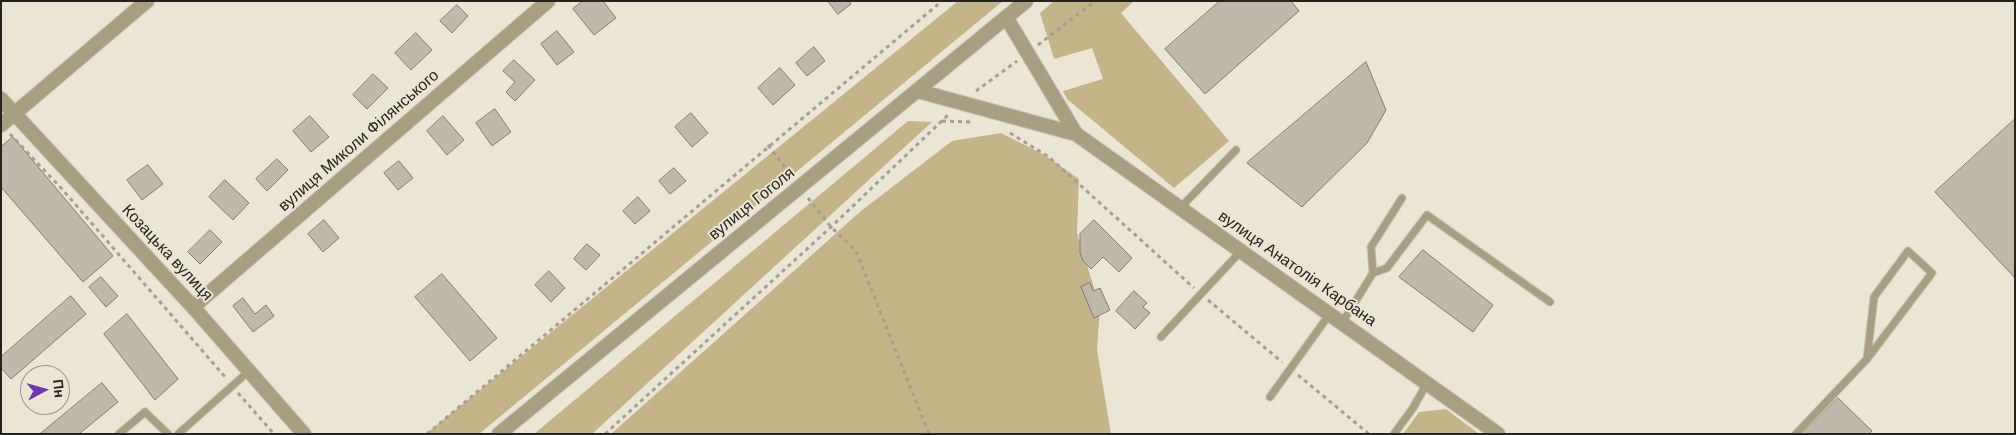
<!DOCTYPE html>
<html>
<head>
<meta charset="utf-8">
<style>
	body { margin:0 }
	#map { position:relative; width:2016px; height:435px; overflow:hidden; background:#ebe5d4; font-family:Arial,sans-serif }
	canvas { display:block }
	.frame { position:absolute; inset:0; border:2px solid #25231d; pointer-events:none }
	.north { position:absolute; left:20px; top:365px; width:50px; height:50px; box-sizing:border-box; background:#ebe5d4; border:1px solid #9c978b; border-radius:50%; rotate:84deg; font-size:14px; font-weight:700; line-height:20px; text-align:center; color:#25231d }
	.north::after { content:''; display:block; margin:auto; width:18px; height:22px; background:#6e37ae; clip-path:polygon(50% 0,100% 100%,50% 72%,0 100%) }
</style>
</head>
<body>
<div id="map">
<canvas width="2016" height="435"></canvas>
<div class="frame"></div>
<div class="north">Пн</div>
</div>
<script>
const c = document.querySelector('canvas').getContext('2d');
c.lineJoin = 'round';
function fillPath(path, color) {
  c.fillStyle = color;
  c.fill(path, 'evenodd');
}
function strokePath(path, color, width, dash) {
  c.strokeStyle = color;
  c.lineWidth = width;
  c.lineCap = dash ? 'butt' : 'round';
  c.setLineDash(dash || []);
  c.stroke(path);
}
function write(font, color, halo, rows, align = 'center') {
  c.font = font + ' Arial,sans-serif';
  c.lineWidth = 4;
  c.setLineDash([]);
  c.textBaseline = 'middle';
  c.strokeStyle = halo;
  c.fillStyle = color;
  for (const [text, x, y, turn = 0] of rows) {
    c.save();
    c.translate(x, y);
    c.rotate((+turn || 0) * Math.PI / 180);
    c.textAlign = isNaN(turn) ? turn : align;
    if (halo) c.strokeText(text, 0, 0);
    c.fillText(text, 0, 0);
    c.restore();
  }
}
fillPath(new Path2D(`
	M958,1H1003L479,434H426Z
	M1054,1H1134L1121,13L1229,141L1174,188L1067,99L1063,91L1103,79L1092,48L1054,59L1040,13Z
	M908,121L932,122L592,434H534Z
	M1001,133L1043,154L1079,179L1077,233L1100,307L1097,350L1111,434H611L861,211L952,141Z
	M1446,409L1479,434H1403L1419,412Z`), '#c4b487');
const building = new Path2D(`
	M583,1H603L616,18L594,35L573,9Z
	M828,1H849L851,4L838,14Z
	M1220,1H1291L1299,11L1205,94L1165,49Z
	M457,5L468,16L452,33L440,21Z
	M557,31L574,52L557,65L541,44Z
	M416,33L432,50L411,70L395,53Z
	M814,47L825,61L807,76L796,63Z
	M514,60L535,80L515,101L506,92L515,82L503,71Z
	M1366,62L1386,110L1367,143L1302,207L1247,163Z
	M780,68L795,85L773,105L758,88Z
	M373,74L388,88L367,109L353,95Z
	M495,109L511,132L492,146L476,123Z
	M691,113L708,133L692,147L675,127Z
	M310,116L329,137L311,152L293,131Z
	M443,116L464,140L447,155L427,131Z
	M2015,119V278L1935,192Z
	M13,137L113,256L83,282L1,187V147Z
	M277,159L288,170L267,191L256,179Z
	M399,161L413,178L398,190L384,173Z
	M148,165L163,184L142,200L127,180Z
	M674,168L686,181L670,194L659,181Z
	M225,180L249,203L233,220L209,197Z
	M638,197L650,211L635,224L623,211Z
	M324,220L339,238L323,252L308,234Z
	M1094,220L1132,258L1119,272L1103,257L1091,269L1083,261L1080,253V234Z
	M210,230L222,242L200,264L188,252Z
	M587,244L600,255L586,270L574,259Z
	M1423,250L1493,305L1473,332L1399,277Z
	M549,271L565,288L551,302L535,285Z
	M442,274L497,338L470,361L415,297Z
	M101,277L118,296L106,307L89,287Z
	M1090,283L1093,291L1100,288L1110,310L1094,318L1081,287Z
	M1134,291L1147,303L1143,307L1150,313L1135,329L1116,311Z
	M71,296L86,314L11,379L1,368V357Z
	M243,298L255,314L266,305L274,316L253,332L233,306Z
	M127,314L178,379L155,400L104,334Z
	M102,383L118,402L79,434H40Z
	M1838,398L1872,431L1869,434H1802Z`);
fillPath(building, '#bfb9a9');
strokePath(building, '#837d6e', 1);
const service = new Path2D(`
	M1181,207L1236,150
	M1373,273L1387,268L1427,215L1550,302
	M1342,323L1373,273L1371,247L1402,198
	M1161,337L1240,252
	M1270,397L1329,315
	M119,434L145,412L168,434
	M178,434L249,371
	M1394,434L1413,408L1427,383
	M1796,434L1867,359L1932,273L1908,251L1874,297L1867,359`);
const minor = new Path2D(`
	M1,125L147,1
	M193,307L548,1`);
const tertiary = new Path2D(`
	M1006,17L1076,134
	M918,91L1076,134L1498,434
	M1,99L193,307L304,434
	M499,434L1026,1`);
strokePath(service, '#c7c2b3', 9);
strokePath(minor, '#c7c2b3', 16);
strokePath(tertiary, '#c7c2b3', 16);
strokePath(new Path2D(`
	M1038,45L1095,1
	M976,91L1017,61
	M942,121L971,122
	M1010,133L1049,157L1194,288
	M10,134L62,189L226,378
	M768,145L792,177
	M808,198L831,227L856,251L929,434
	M1208,300L1282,362
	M1298,375L1369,434
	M238,393L274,434
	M427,434L942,1
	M605,434L831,227L948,115`), '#a5a093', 3, [4, 4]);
strokePath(service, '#a89e80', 7);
strokePath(minor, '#a89e80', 14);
strokePath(tertiary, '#a89e80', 14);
write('16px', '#25231d', '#ebe5d4', [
	["вулиця Миколи Філянського",359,141,-41],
	["вулиця Гоголя",752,204,-39],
	["Козацька вулиця",167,253,47],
	["вулиця Анатолія Карбана",1297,269,35]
]);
</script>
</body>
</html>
